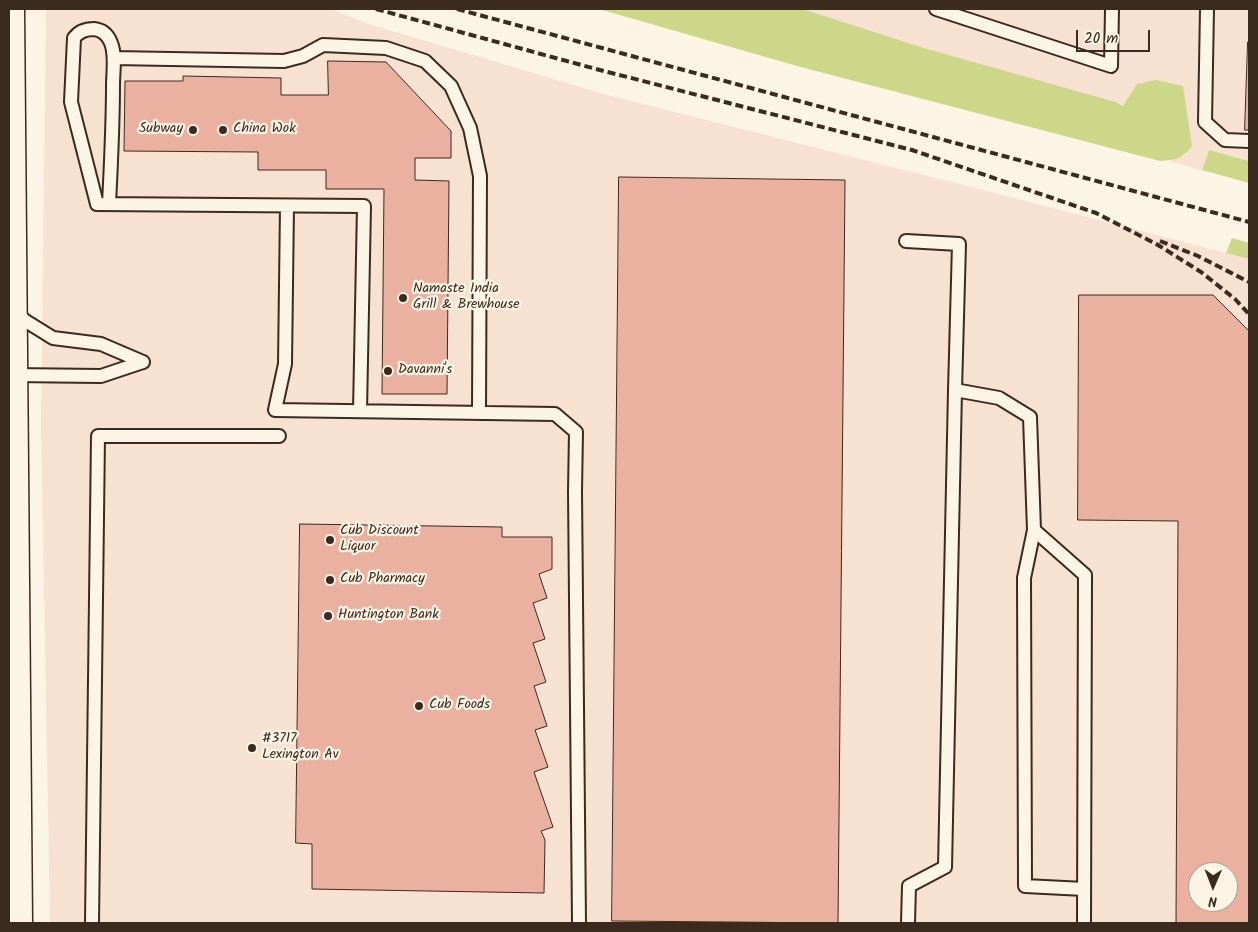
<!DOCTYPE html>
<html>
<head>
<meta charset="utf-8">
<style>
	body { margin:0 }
	#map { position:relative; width:1258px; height:932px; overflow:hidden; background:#fcf5e5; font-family:Kalam,sans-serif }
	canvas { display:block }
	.frame { position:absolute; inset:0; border:10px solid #3b2a1e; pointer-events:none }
	.north { position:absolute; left:1188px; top:862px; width:50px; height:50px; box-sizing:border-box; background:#fcf5e5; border:1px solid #afa495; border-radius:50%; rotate:181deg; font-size:14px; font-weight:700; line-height:20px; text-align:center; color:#3b2a1e }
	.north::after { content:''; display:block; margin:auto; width:18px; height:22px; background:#3b2a1e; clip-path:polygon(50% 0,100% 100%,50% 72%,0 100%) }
	.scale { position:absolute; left:1076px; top:30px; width:74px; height:22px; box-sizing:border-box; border:2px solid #3b2a1e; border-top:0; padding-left:6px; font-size:15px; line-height:18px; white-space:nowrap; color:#3b2a1e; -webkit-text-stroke:4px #fcf5e5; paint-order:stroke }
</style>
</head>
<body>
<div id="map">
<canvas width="1258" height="932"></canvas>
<div class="frame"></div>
<div class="north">N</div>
<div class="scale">20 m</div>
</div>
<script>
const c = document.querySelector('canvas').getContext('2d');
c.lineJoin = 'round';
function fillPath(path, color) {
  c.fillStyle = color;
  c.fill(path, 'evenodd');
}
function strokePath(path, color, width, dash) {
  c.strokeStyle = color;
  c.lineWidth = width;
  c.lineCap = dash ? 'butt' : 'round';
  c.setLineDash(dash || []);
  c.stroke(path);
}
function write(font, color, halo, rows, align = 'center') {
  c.font = font + ' Kalam,sans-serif';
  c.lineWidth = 4.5;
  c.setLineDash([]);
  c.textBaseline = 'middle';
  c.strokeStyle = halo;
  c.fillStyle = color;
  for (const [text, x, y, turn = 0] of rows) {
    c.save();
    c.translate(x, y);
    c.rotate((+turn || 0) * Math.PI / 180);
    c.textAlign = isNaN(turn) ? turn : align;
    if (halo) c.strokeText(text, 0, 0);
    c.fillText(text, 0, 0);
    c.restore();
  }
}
fillPath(new Path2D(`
	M46,9H330L369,24L604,94L991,192L1249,259V923H50L41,423ZM1198,872H1228V902H1198Z
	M803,9H1249V161L1209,150L1202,170L1169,161L1179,158L1187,154L1192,146L1116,102L924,48Z`), '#f7e1d1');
fillPath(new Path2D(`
	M599,9H803L924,48L1116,102L1123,106L1137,84L1156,80L1183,86L1192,146C1183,159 1175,160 1160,161L797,66Z
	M1209,150L1249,161V183L1202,170Z
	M1232,238L1249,243V259L1226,253Z`), '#ccd78a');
const building = new Path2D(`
	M1248,42H1249V130H1245Z
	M328,61L386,62L451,131V158H415V180L449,181L447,394H382L384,189H326V170H258V152L124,151L125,81H183V76L281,78V95H328Z
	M619,177L845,180L838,923L612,921Z
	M1079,295H1213L1249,331V923H1176L1178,521L1078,520ZM1198,872H1228V902H1198Z
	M300,524L502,527V537H552V569L539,574L547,598L533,603L545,639L533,643L546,682L534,686L547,726L535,730L548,767L534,772L553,827L541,831L545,840L544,893L312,889V844L296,843Z`);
fillPath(building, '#eab1a1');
strokePath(building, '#3b2a1e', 1);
const service = new Path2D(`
	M936,9L1111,66L1112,9
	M1207,9L1205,122L1225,140L1249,141
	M114,58L284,61L303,56L323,45L386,48L425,61L451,86L470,128L480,176L479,413
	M109,204C111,164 113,125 113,85C113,72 116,55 111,43C108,35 103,30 94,29C86,29 79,31 74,38L71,102L97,204L364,206L360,411
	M287,206L285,364L275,410L555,414L576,432L575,491L579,923
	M906,241L959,244L955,390L945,867L909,886L908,923
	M15,309L24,320L53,338L101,344L143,362
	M11,375L101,376L143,362
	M955,390L999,398L1030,417L1034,530L1085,575L1084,923
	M1034,530L1024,578L1025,886L1084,889
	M92,923L98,436H279`);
const secondary = new Path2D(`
	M10,9L18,923`);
strokePath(service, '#3b2a1e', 16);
strokePath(secondary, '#3b2a1e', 31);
strokePath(service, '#fcf5e5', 12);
strokePath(secondary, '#fcf5e5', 28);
strokePath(new Path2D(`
	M376,9L596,69L912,150L1096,213L1158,245L1201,272L1235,299L1249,314
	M457,9L1249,222
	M1160,241L1198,256L1249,282`), '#3b2a1e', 4, [8, 4]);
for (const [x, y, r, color] of [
	[193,130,5,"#3b2a1e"],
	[223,130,5,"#3b2a1e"],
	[403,298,5,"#3b2a1e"],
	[388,371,5,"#3b2a1e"],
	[330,540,5,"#3b2a1e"],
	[330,580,5,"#3b2a1e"],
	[328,616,5,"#3b2a1e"],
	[419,706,5,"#3b2a1e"],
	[252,748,5,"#3b2a1e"]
]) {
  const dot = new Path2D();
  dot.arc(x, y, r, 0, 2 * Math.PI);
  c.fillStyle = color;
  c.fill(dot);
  strokePath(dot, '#fcf5e5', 2);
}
write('14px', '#3b2a1e', '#fcf5e5', [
	["Subway",183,130,"right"],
	["China Wok",233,130],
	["Namaste India",413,290],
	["Grill & Brewhouse",413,306],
	["Davanni's",398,371],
	["Cub Discount",340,532],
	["Liquor",340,548],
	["Cub Pharmacy",340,580],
	["Huntington Bank",338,616],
	["Cub Foods",429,706],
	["#3717",262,740],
	["Lexington Av",262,756]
], 'left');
</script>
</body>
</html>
